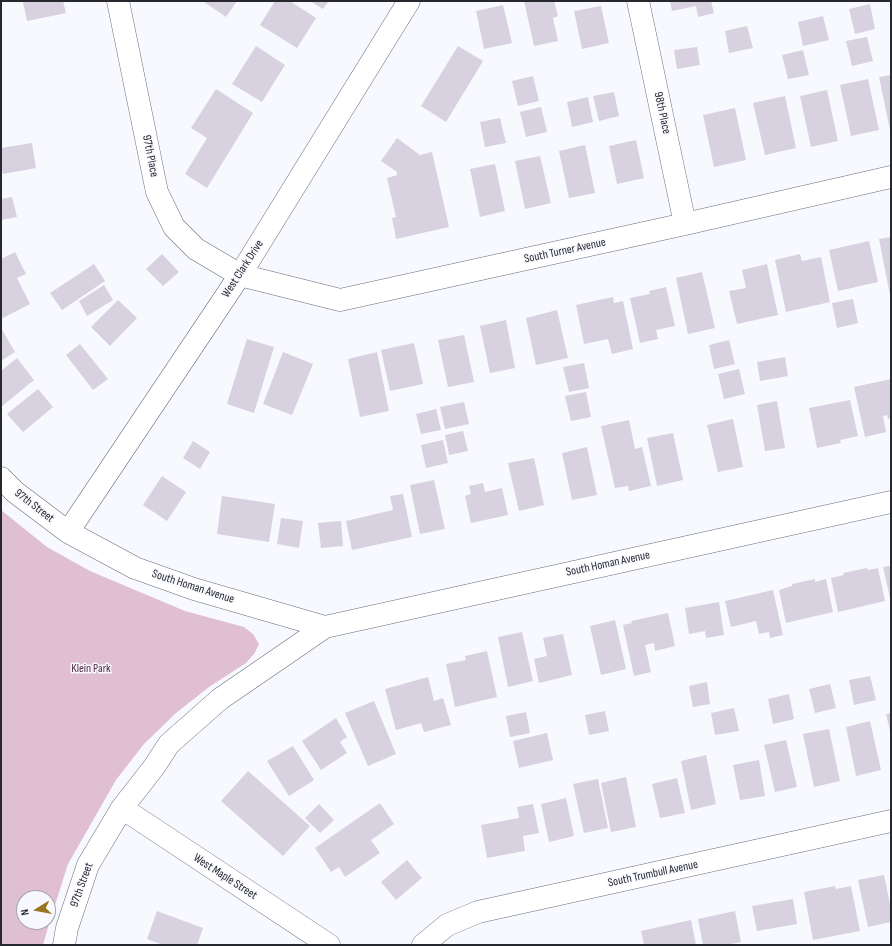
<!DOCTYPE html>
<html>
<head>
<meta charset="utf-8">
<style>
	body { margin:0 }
	#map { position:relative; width:892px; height:946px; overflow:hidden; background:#f7f9ff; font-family:"Sofia Sans Condensed",sans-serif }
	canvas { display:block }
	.frame { position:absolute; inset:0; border:2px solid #27282e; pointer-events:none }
	.north { position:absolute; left:16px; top:890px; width:40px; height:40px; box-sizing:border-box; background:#f7f9ff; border:1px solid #a4a5ab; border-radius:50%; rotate:259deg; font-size:11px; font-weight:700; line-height:16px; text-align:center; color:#27282e }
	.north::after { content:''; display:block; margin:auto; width:14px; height:18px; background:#9b7421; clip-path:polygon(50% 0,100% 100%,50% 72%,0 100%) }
</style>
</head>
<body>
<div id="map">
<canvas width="892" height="946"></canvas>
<div class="frame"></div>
<div class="north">N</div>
</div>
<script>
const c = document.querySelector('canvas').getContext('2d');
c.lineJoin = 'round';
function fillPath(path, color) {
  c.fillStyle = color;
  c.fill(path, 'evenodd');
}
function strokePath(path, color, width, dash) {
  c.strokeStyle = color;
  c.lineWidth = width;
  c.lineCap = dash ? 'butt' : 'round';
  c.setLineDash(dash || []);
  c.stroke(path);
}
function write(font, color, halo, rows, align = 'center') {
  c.font = font + ' "Sofia Sans Condensed",sans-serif';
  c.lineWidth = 3;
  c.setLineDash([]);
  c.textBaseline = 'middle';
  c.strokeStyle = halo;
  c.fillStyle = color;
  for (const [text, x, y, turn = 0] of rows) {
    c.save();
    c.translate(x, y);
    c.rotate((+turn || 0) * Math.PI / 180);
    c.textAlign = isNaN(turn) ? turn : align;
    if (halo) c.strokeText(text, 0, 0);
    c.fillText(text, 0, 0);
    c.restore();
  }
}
fillPath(new Path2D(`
	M1,510L47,547L90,571L185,611L244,627L253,634L259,644L254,654L246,663L209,687L176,713L144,744L116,780L68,864L49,924L43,945H1ZM24,898H48V922H24Z`), '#e0bfd3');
fillPath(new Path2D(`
	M27,1H63L66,13L27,21L23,2Z
	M205,1H237L226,17L204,2Z
	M275,1H290L316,18L297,48L260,25Z
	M310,1H329L323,9Z
	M524,1H554L558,16L553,18L558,41L534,46Z
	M670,1H711L714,13L698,17L696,6L672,11Z
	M870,4L875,29L855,34L849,9Z
	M503,5L512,43L484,49L476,11Z
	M601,6L609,43L582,49L574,11Z
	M823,16L829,40L803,46L798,22Z
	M747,26L753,48L729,53L725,31Z
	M867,37L873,61L852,66L846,41Z
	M256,46L285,65L262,102L232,84Z
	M458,46L483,61L446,122L421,106Z
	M697,47L700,65L677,69L674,50Z
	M803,50L809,75L788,79L782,55Z
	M891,75V130H890L879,77Z
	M533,76L539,101L518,106L512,81Z
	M868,79L879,130L851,136L840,85Z
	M216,89L253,113L207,188L185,174L207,138L191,128Z
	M827,90L838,141L811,147L800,96Z
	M614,92L619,116L599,121L593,96Z
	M785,96L796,148L765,155L753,103Z
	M588,97L593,122L572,127L567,102Z
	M541,107L547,132L526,137L520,112Z
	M735,108L746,160L714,167L703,115Z
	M500,118L506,143L485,147L480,122Z
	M397,138L420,155L432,152L449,227L396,239L392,218L396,217L387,178L397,175V172L381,161Z
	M636,140L644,178L617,184L609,146Z
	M32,143L36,168L3,174L1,165V148Z
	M585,145L595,193L569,198L559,151Z
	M540,156L551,203L525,209L515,161Z
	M495,164L505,211L480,217L470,169Z
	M12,197L17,217L1,220V199Z
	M891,237V295H890L879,239Z
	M869,241L878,282L838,291L829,250Z
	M15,252L26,274L17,278L30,304L1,319V259Z
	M162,254L179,272L163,286L146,269Z
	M800,254L802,261L821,257L830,302L786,312L775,260Z
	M94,264L105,281L62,310L50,293Z
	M767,264L778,315L737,324L729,291L746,288L742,270Z
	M702,272L715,328L688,334L676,278Z
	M104,285L113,300L87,316L79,301Z
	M666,287L675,326L656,330L658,339L640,343L630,298L650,294L649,291Z
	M613,297L614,303L623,301L633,349L612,354L608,339L584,344L576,305Z
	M853,299L858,323L837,328L832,303Z
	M118,300L137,318L110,346L91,327Z
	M557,310L568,358L536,365L526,318Z
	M506,320L515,368L490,373L480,326Z
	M1,328L15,352L1,361Z
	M464,335L474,382L448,387L438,340Z
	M247,339L274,347L254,413L227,404Z
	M729,340L735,364L714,369L709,345Z
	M414,343L423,384L390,391L381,350Z
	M80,344L108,379L93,390L66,355Z
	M283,352L313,364L292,415L263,404Z
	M377,352L389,411L360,417L348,359Z
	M785,357L788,376L760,381L757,362Z
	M17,358L34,380L1,407V371Z
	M584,363L589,388L569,392L563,367Z
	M739,369L745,394L724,399L718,374Z
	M891,379V418L888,419L887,415L883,416L886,432L865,437L854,387Z
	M38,389L53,407L23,432L7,414Z
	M586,392L591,417L571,421L565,396Z
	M850,400L858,436L840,440L841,443L817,448L809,408Z
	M777,401L785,448L765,451L757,405Z
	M464,402L469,424L445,429L440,407Z
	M436,409L441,430L421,434L416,414Z
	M733,419L743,467L718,472L707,425Z
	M629,420L635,449L642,447L651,486L629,491L628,486L615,488L601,426Z
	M463,431L468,451L449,455L445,435Z
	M673,433L683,480L657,486L647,438Z
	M443,440L448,463L426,468L421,445Z
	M193,441L210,452L200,469L183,458Z
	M587,447L597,495L572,500L562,453Z
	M534,458L544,505L519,511L508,463Z
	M162,476L186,492L167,521L143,505Z
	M434,480L445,529L420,534L410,485Z
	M483,483L485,492L502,488L508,515L471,523L465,496L471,494L469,486Z
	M403,494L412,537L352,550L346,521L393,510L390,496Z
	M222,496L275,504L269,542L217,534Z
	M281,518L303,521L299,548L277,544Z
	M341,521L343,546L321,548L318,523Z
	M891,566V598H890L883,567Z
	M867,568L868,570L878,568L885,601L838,612L831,578L844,575L843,573Z
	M815,579V582L826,579L833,612L786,623L779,590L792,586V584Z
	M773,590L783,635L770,638L769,632L759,634L756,621L731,627L725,601Z
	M719,602L724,635L706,638L705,631L689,634L685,608Z
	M668,613L675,646L655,651L654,643L645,645L651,672L634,676L623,625L632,623L631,621Z
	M615,620L626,669L601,675L590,626Z
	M522,632L533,681L508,687L498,637Z
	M563,634L572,675L539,683L534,659L547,656L543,638Z
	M487,651L497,697L455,707L446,664L466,660L465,656Z
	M870,676L876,700L854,705L849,680Z
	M428,677L434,701L443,698L451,725L424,732L421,723L396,730L385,689Z
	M707,682L710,704L693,707L689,686Z
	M830,684L836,708L815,713L809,689Z
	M789,694L794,719L773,724L768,699Z
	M374,701L396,754L368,766L345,713Z
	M734,708L739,731L715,735L711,713Z
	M605,711L609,731L589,735L585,715Z
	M526,712L530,733L510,737L506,716Z
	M891,713V731H890L886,714Z
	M336,718L347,737L340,742L347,753L321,770L302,741Z
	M870,721L881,770L856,776L846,727Z
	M829,729L840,781L814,787L803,734Z
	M547,733L553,760L519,768L513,741Z
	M786,740L797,787L775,792L764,745Z
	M293,746L314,780L289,796L267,761Z
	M706,755L716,804L691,810L681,761Z
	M759,760L765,796L740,800L733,765Z
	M248,771L310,826L283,856L221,801Z
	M626,777L636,827L611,832L601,783Z
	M677,778L685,813L660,818L652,784Z
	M598,779L608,828L584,833L573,784Z
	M566,798L574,836L549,842L541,804Z
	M380,803L394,824L371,840L380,853L345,877L339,867L331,872L315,848Z
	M319,804L334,820L320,833L305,818Z
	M533,804L539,833L523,836L525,851L487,858L481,825L519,818L517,807Z
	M407,860L422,878L396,900L381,882Z
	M884,875L891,909V922L868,927L858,880Z
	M835,886L836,889L851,886L860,931L813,940L804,892Z
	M793,899L797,924L757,931L752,906Z
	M157,911L203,928L197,945H163L147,939Z
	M735,911L741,942L726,945H703L698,919Z
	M691,920L696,945H644L641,931Z`), '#d8d1df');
const minor = new Path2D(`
	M118,1L157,192L174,227L196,249L240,275L340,300L685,224L891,177
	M638,1L685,224
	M1,478L15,492L68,532L135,568L194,589L325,627
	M68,532L240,275L409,1
	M122,808L329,945
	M64,945L67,928L88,865L122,808L154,767L169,744L220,699L325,627L891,502
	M423,945L447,925L478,912L891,821`);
strokePath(minor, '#6a6d7b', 23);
strokePath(minor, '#fff', 22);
write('12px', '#27282e', '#f7f9ff', [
	["98th Place",662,113,78],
	["97th Place",150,156,79],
	["South Turner Avenue",565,251,-12],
	["West Clark Drive",243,269,-57],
	["97th Street",34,506,38],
	["South Homan Avenue",608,564,-12],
	["South Homan Avenue",193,587,18],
	["South Trumbull Avenue",653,874,-12],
	["West Maple Street",225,877,33],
	["97th Street",82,885,-70]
]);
write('12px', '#542644', '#f7f9ff', [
	["Klein Park",91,669]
]);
</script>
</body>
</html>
